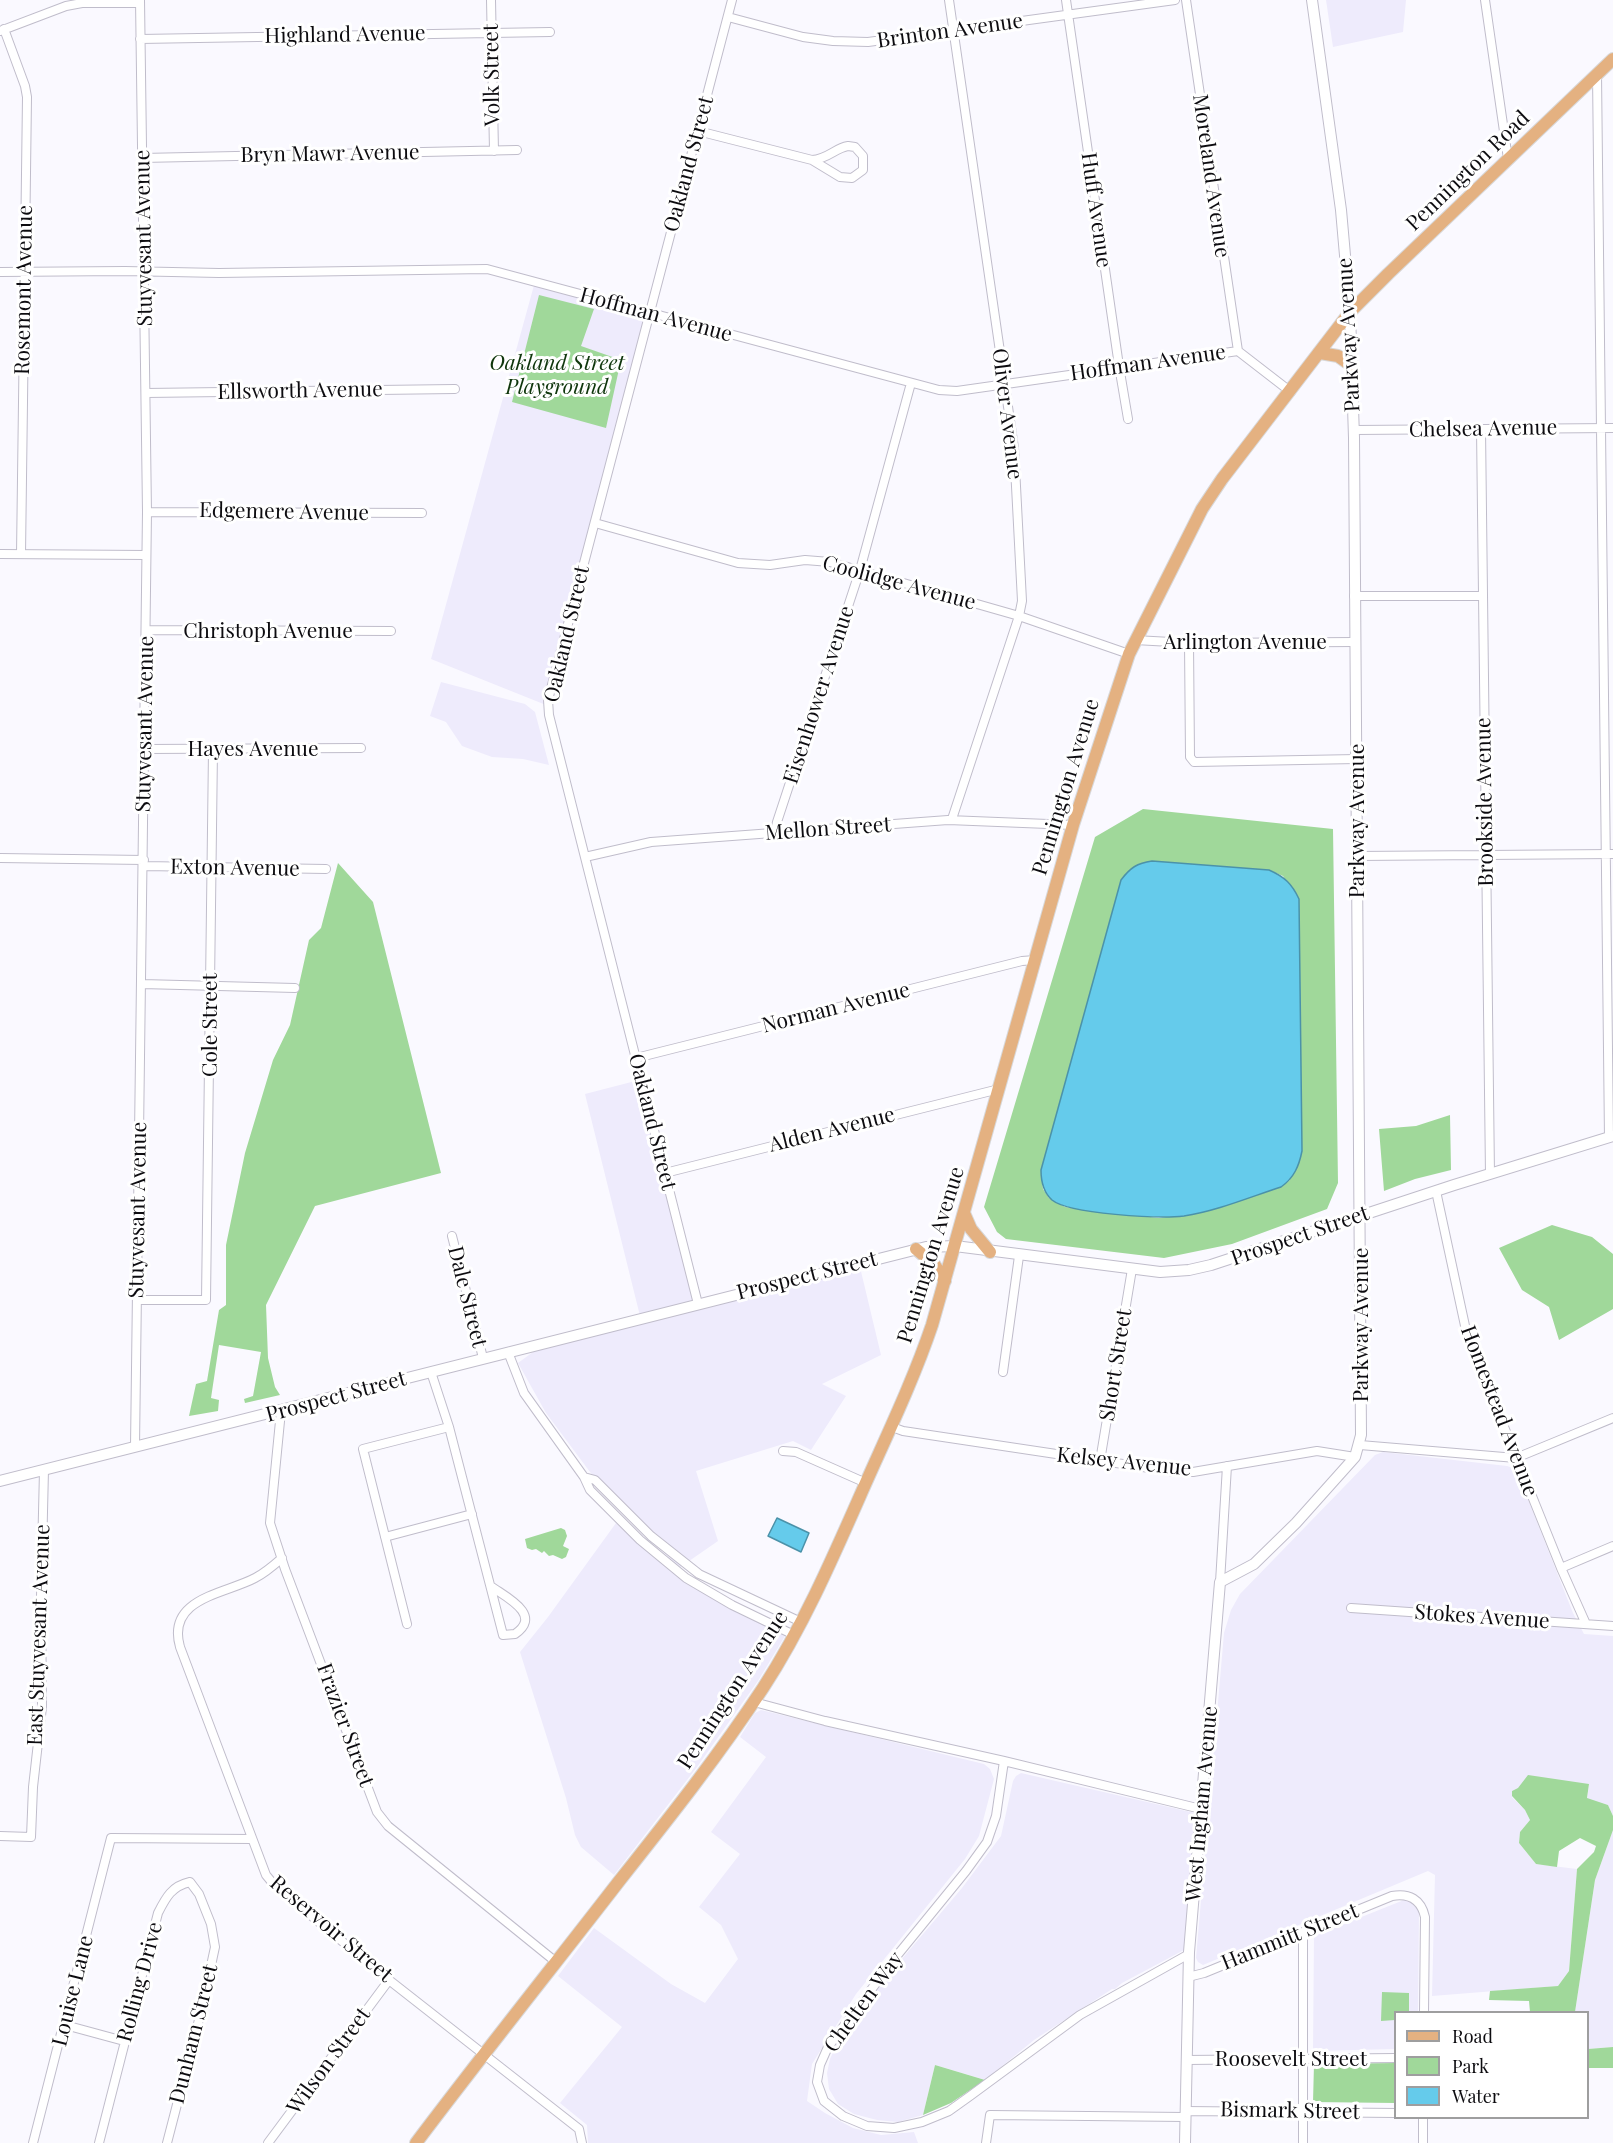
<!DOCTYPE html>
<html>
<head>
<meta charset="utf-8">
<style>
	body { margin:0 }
	#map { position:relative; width:1613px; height:2143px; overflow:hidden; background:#faf9ff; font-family:"Playfair Display",serif }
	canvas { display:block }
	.legend { position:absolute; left:1394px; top:2011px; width:195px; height:108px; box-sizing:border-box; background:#fff; border:2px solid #9e9e9f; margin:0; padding:8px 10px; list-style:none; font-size:18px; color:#0d0c10 }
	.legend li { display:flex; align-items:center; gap:12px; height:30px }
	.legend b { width:30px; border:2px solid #9e9e9f }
</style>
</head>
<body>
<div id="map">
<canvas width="1613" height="2143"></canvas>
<ul class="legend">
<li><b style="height:8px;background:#e4b181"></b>Road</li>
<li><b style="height:16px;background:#a0d89a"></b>Park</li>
<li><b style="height:16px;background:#65cbeb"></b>Water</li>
</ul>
</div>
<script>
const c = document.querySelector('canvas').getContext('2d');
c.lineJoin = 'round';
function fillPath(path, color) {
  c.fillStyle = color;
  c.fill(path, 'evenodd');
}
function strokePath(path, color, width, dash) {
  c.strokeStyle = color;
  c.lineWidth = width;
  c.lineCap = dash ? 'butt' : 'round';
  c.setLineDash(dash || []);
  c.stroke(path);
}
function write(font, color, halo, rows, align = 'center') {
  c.font = font + ' "Playfair Display",serif';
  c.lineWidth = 6;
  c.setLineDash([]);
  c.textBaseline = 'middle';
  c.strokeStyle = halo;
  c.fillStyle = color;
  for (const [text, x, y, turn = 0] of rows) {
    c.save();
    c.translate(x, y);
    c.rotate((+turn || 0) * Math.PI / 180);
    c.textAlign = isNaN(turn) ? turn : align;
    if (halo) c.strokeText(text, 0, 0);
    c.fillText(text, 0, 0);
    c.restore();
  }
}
fillPath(new Path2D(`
	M1326,0H1406L1403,32L1333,47Z
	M536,278L653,313L551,707L431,659Z
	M441,682L525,704L535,712L549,765L523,759L492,757L462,746L446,722L430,716Z
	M643,1079L699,1305L859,1263L881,1355L822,1384L846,1396L811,1450L793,1441L696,1471L718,1541L679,1568L590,1472L546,1413L518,1363L548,1341L640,1316L585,1094Z
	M1383,1452L1507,1466L1516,1469L1573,1613L1584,1634L1613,1636V1816L1608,1805L1587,1799L1589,1785L1518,1789L1512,1791V1797L1525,1810L1530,1820L1520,1832L1519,1843L1536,1864L1577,1869L1569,1971L1558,1986L1432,1996L1435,1875L1428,1871L1203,1965L1198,1962L1196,1958L1224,1633L1231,1610L1240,1594L1375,1455Z
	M616,1523L645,1550L700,1591L785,1636L758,1681L697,1767L614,1875L581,1847L575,1835L566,1798L520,1652L548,1617Z
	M761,1710L984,1764L990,1769L994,1779L979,1836L965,1859L856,1994L812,2064L807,2101L825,2113L853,2128L881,2135L914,2132L918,2143H588L587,2125L560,2103L622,2027L558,1976L594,1928L671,1984L705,2003L738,1959L721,1925L699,1907L740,1854L711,1832L766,1757L740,1737L755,1713Z
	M1021,1773L1195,1813L1184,1950L1122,1983L1115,1989H1112L1034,2040L985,2080L935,2065L923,2115L898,2122L877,2120L854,2114L838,2104L829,2089L827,2073L830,2059L839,2039L884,1980L962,1888L1001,1836L1013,1781L1016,1776Z
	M1613,1830V2047L1588,2049V2012H1575L1595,1880Z
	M1404,1900L1410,1901L1419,1911L1418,2012H1396L1395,2049L1313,2051L1314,1936Z`), '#eeebfc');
fillPath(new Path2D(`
	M539,295L594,309L581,346L621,360L606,428L512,402Z
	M1143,809L1333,829L1338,1183L1327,1209L1232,1244L1164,1258L1006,1239L997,1232L984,1207L1095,837ZM1152,861L1269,870L1283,876L1299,899L1290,1180L1281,1187L1204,1212L1159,1218L1065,1207L1049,1198L1043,1189L1041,1170L1121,880C1130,868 1137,863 1152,861Z
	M338,863L373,902L441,1173L315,1206L266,1305L268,1358L275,1387L280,1395L245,1403L244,1399L253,1396L261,1352L219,1345L211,1398L219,1400L218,1411L189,1416L196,1384L207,1381L219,1310L226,1305V1245L245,1153L273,1060L290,1025L309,940L321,928Z
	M1450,1115L1451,1170L1415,1179L1384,1191L1379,1129L1416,1126Z
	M1552,1225L1592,1237L1613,1254V1309L1559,1340L1549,1307L1522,1290L1499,1248Z
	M561,1528L565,1530L567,1536L563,1546L569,1549L566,1557L562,1559L553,1555L549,1556L544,1551L542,1553L536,1549L532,1550L527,1548L525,1539Z
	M1528,1775L1589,1784L1587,1798L1608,1805L1613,1816V1830L1595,1880L1575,2012H1530L1529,2001L1489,2000L1490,1991L1558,1986L1569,1971L1577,1869L1594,1852L1596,1846L1580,1838L1559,1851L1557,1867L1536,1864L1519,1843L1520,1832L1530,1820L1525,1810L1512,1796V1791L1518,1788Z
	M1382,1992L1409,1993V2012H1396L1395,2020L1381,2021Z
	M1613,2047V2068H1588V2049Z
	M1395,2063V2103L1313,2102L1314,2064Z
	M935,2065L985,2080L951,2103L923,2115Z`), '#a0d89a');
const water = new Path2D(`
	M1152,861L1269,870C1285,877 1292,884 1299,899L1302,1151C1299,1166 1294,1178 1281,1187C1250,1197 1217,1211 1184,1216C1160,1219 1069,1214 1052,1200C1043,1192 1041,1181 1041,1170L1121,880C1130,868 1137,863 1152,861Z
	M777,1518L809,1533L801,1552L768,1536Z`);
fillPath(water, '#65cbeb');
strokePath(water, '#4b92a9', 1.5);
const street = new Path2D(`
	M491,0L494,151
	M949,0L1014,448L1022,601L1019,616L952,819
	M1066,0L1119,366L1128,419
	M1186,0L1238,351
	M1485,0L1508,159
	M728,17L803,37L833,41L868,42L1175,0
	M4,29L25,86L27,97L21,554
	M0,31L66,6L82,3H140
	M140,39L550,32
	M1597,74L1609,1137
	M698,131L812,160
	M848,146L855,147L863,156V170L852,178L840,177L812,160C828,159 835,148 848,146Z
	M142,158L517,150
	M0,272L125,271L219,273L487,269L939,390L957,391L1238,351L1291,392
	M146,393L455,389
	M1481,429L1490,1174
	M1354,430L1613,428
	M147,512L422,513
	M595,523L738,563L770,565L805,560L830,562L1019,616L1129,654
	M0,554L146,555
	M1354,596H1483
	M146,630L391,631
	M1135,640L1189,643L1355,642
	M1189,643L1190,757L1194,762L1357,759
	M144,749L361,748
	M775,833L777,822L860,570L911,383
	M1357,856L1613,854
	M585,857L651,842L948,820L1073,825
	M0,858L144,860
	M144,866L326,869
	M142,984L295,988
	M636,1058L1022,961L1035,960
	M665,1173L999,1089
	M1436,1191L1467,1335L1561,1568L1586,1624
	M452,1236L483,1358
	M137,1300H206L213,750
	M698,1304L549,715L548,700L732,0
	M508,1352L524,1393L584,1477
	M431,1372L449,1427L503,1635L515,1634C543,1615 506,1597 492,1587
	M1003,1372L1019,1256
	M281,1411L270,1523L285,1569L377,1812L388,1826L556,1962
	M892,1427L903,1431L1176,1472H1193L1317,1451L1355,1457
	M1360,1445L1516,1458L1613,1418
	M135,1447L147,512L140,0
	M783,1451L796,1452L866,1483
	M1100,1461L1132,1269
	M385,1537L472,1514
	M282,1558C273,1566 265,1573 255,1578C225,1594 166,1598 180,1647L266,1875L275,1886L389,1980L579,2129L582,2143
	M1561,1568L1613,1546
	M1220,1582L1227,1466
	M1351,1608L1613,1626
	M407,1624L363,1449L449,1427
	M794,1635L732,1605L686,1578L640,1540L590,1490L584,1477L595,1480L651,1536L699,1574L801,1622
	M754,1702L825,1721L1004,1761L1201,1809
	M1004,1761L996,1816L987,1842L966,1871L895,1958L828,2047L820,2065L817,2082L824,2101L843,2116L867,2126L894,2128L922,2122L949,2111L970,2096L1080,2015L1189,1954
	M0,1836L31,1837L33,1787L42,1707L41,1596L44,1470
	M1188,1977L1204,1973L1392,1896C1409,1893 1421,1899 1425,1917L1424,2012
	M65,2025L124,2041
	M1186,2060L1396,2058
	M1185,2111L1396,2113
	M33,2143L111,1838L252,1839
	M99,2143L158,1913C166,1897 172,1886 190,1882L199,1894L211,1924L215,1947L201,2012L167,2143
	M268,2143L389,1980
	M986,2143L990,2115L1185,2117
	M1303,2143V1932
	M1423,2143V2118`);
const secondary = new Path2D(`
	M0,1481L926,1247L955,1246L1160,1272L1189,1270L1211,1265L1454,1185L1613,1136
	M1185,2143L1189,1952L1220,1582L1254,1564L1296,1523L1355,1457L1361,1435L1354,438L1350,312L1341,210L1312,0`);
const primary = new Path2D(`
	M1320,353L1338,356L1352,366
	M964,1213L971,1229L990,1252
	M916,1249L934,1264L945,1281
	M416,2143C483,2054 552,1968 620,1880C670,1817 719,1755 763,1688C802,1628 831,1562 860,1496C885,1439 912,1384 932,1325L1073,825L1129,654L1202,509L1222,479L1350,312L1388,274L1613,59`);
strokePath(street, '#c0bdcb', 10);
strokePath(secondary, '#c0bdcb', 12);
strokePath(primary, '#d8d8d9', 14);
strokePath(street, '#fff', 8);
strokePath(secondary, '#fff', 10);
strokePath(primary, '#e4b181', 12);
write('21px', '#0d0c10', '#fff', [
	["Brinton Avenue",950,31,-8],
	["Highland Avenue",345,35,-1],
	["Volk Street",492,75,-91],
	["Bryn Mawr Avenue",330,154,-1],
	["Oakland Street",689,164,-75],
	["Pennington Road",1468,171,-44],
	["Moreland Avenue",1211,176,82],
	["Huff Avenue",1096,210,82],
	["Stuyvesant Avenue",144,238,-91],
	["Rosemont Avenue",24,290,-89],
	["Hoffman Avenue",656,315,15],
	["Parkway Avenue",1349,335,-93],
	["Hoffman Avenue",1148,363,-8],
	["Ellsworth Avenue",300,391,-1],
	["Oliver Avenue",1007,414,83],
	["Chelsea Avenue",1483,429,-1],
	["Edgemere Avenue",284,512,1],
	["Coolidge Avenue",899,583,15],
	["Christoph Avenue",268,631],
	["Oakland Street",567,634,-77],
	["Arlington Avenue",1245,642],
	["Eisenhower Avenue",819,695,-72],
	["Stuyvesant Avenue",145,724,-89],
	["Hayes Avenue",253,749],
	["Pennington Avenue",1066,787,-73],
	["Brookside Avenue",1485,802,-91],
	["Parkway Avenue",1357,821,-90],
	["Mellon Street",828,829,-4],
	["Exton Avenue",235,868,1],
	["Norman Avenue",836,1008,-14],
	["Cole Street",210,1025,-90],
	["Oakland Street",652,1122,76],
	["Alden Avenue",832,1130,-14],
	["Stuyvesant Avenue",138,1210,-89],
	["Prospect Street",1300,1236,-19],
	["Pennington Avenue",931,1255,-73],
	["Prospect Street",807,1276,-14],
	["Dale Street",467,1297,76],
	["Parkway Avenue",1361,1325,-90],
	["Short Street",1116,1365,-81],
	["Prospect Street",336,1397,-15],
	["Homestead Avenue",1499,1411,69],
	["Kelsey Avenue",1124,1462,6],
	["Stokes Avenue",1482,1617,4],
	["East Stuyvesant Avenue",39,1635,-88],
	["Pennington Avenue",733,1690,-57],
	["Frazier Street",345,1725,70],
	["West Ingham Avenue",1202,1804,-85],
	["Reservoir Street",331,1929,40],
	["Hammitt Street",1290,1937,-22],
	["Rolling Drive",140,1982,-75],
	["Louise Lane",73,1991,-76],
	["Chelten Way",864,2002,-54],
	["Dunham Street",194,2034,-76],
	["Roosevelt Street",1291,2059],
	["Wilson Street",329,2061,-54],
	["Bismark Street",1290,2111,1]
]);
write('italic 21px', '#0f360c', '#fff', [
	["Oakland Street",557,363],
	["Playground",557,387]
]);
</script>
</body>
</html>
